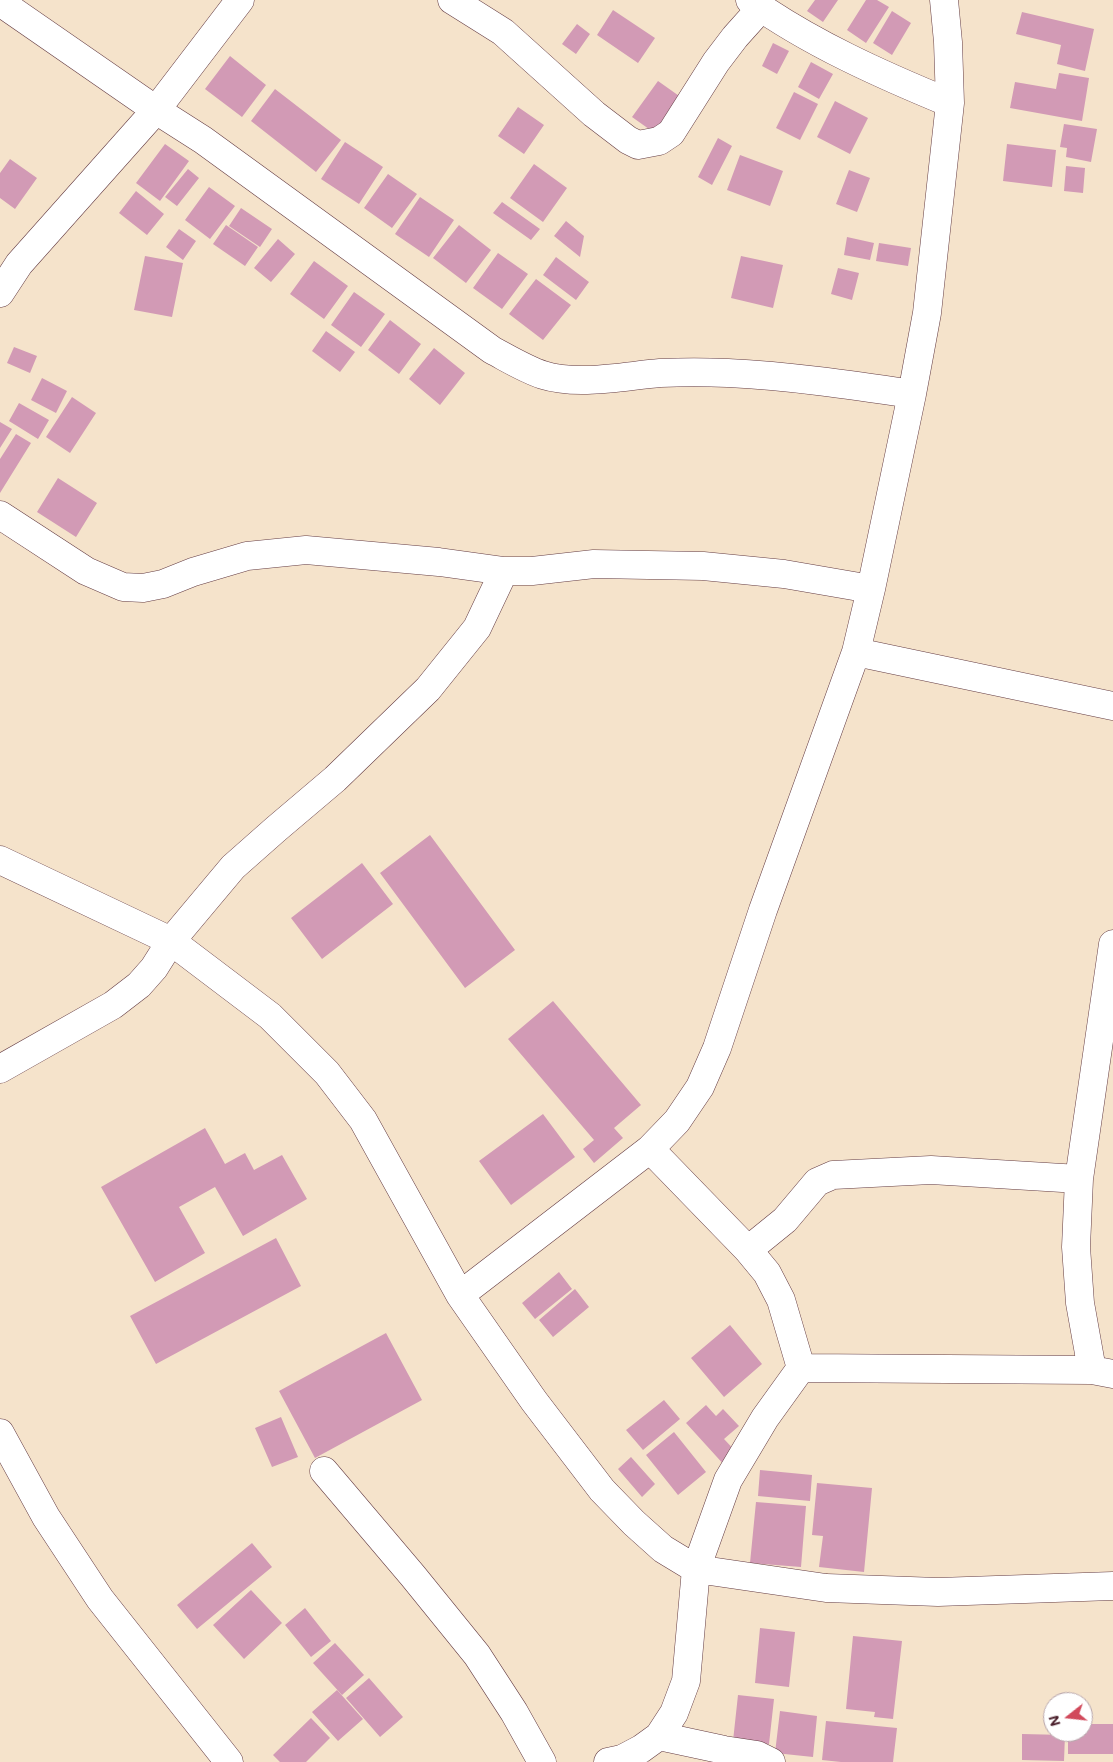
<!DOCTYPE html>
<html>
<head>
<meta charset="utf-8">
<style>
	body { margin:0 }
	#map { position:relative; width:1113px; height:1762px; overflow:hidden; background:#f5e3cb; font-family:Mali,sans-serif }
	canvas { display:block }
	.north { position:absolute; left:1043px; top:1692px; width:50px; height:50px; box-sizing:border-box; background:#fff; border:1px solid #b7a5aa; border-radius:50%; rotate:254deg; font-size:14px; font-weight:700; line-height:20px; text-align:center; color:#4a1f2b }
	.north::after { content:''; display:block; margin:auto; width:18px; height:22px; background:#d1495b; clip-path:polygon(50% 0,100% 100%,50% 72%,0 100%) }
</style>
</head>
<body>
<div id="map">
<canvas width="1113" height="1762"></canvas>
<div class="north">N</div>
</div>
<script>
const c = document.querySelector('canvas').getContext('2d');
c.lineJoin = 'round';
function fillPath(path, color) {
  c.fillStyle = color;
  c.fill(path, 'evenodd');
}
function strokePath(path, color, width, dash) {
  c.strokeStyle = color;
  c.lineWidth = width;
  c.lineCap = dash ? 'butt' : 'round';
  c.setLineDash(dash || []);
  c.stroke(path);
}
fillPath(new Path2D(`
	M815,0H838L823,22L807,11Z
	M866,0H877L889,7L866,43L847,30Z
	M613,10L655,38L638,63L597,35Z
	M892,11L911,23L892,55L873,43Z
	M1022,12L1094,29L1085,71L1057,64L1061,45L1016,34Z
	M577,24L590,34L576,54L562,44Z
	M773,43L789,51L777,74L762,66Z
	M230,56L266,85L242,117L205,89Z
	M811,62L833,74L819,99L798,87Z
	M1059,73L1089,78L1082,121L1010,108L1015,82L1056,89Z
	M658,81L682,98L656,134L632,117Z
	M275,89L341,140L316,172L251,121Z
	M794,92L818,104L800,140L776,128Z
	M835,101L868,118L850,154L817,137Z
	M518,107L544,125L524,154L498,136Z
	M1064,124L1097,129L1091,162L1066,157L1067,148L1060,147Z
	M718,138L732,146L712,185L698,177Z
	M345,142L383,167L359,204L321,179Z
	M165,144L189,161L160,201L136,183Z
	M1007,144L1056,150L1052,187L1003,181Z
	M740,155L783,171L770,206L727,190Z
	M10,159L37,178L15,209L0,198V173Z
	M534,164L567,188L543,222L510,198Z
	M1066,166L1085,168L1083,193L1064,191Z
	M188,169L199,178L177,206L165,197Z
	M849,170L870,178L857,212L836,204Z
	M388,174L417,194L392,228L364,208Z
	M209,187L235,206L210,239L185,220Z
	M136,191L164,214L147,235L119,213Z
	M420,197L454,220L429,257L395,234Z
	M502,202L540,229L531,240L493,213Z
	M241,208L272,229L260,247L229,226Z
	M566,221L584,236L580,257L554,236Z
	M226,225L258,247L245,266L213,244Z
	M459,225L491,250L466,283L433,258Z
	M179,229L196,241L183,260L166,247Z
	M847,237L874,243L870,260L844,255Z
	M278,239L295,254L271,282L254,268Z
	M879,243L911,248L908,266L876,261Z
	M498,253L528,274L502,309L473,288Z
	M145,256L183,263L172,317L134,310Z
	M741,256L783,265L773,308L731,298Z
	M556,257L589,282L576,300L543,275Z
	M314,261L348,286L324,319L290,294Z
	M838,268L859,273L852,300L831,294Z
	M536,279L571,305L543,340L509,314Z
	M354,292L385,314L361,347L331,325Z
	M390,320L421,344L399,374L368,350Z
	M326,331L355,352L340,372L312,351Z
	M14,347L37,356L30,373L7,363Z
	M434,348L465,373L440,405L409,379Z
	M42,378L67,391L56,413L31,400Z
	M72,397L96,413L70,453L46,437Z
	M19,403L49,420L38,439L9,421Z
	M0,422L12,429L0,448Z
	M16,434L31,443L0,493V459Z
	M58,478L97,503L76,537L37,512Z
	M430,835L515,950L465,988L380,873Z
	M362,863L393,904L322,959L291,918Z
	M553,1001L641,1105L614,1128L623,1138L594,1163L583,1149L594,1140L508,1039Z
	M543,1114L575,1157L511,1205L479,1161Z
	M205,1128L225,1164L245,1153L254,1170L282,1155L307,1199L243,1236L215,1187L179,1207L205,1253L155,1282L101,1187Z
	M276,1238L301,1286L156,1364L130,1316Z
	M559,1272L572,1289L535,1319L522,1303Z
	M575,1289L589,1307L553,1337L539,1320Z
	M730,1325L762,1364L724,1397L691,1358Z
	M386,1333L422,1400L315,1458L279,1391Z
	M664,1400L680,1419L643,1450L626,1430Z
	M706,1405L716,1416L723,1409L739,1426L724,1439L739,1455L726,1467L686,1423Z
	M281,1417L298,1457L272,1467L255,1428Z
	M674,1432L706,1472L678,1495L646,1455Z
	M631,1457L655,1484L642,1497L618,1469Z
	M760,1470L812,1475L810,1501L758,1496Z
	M817,1483L872,1488L864,1572L819,1567L823,1536L812,1535Z
	M756,1502L806,1506L801,1567L750,1563Z
	M252,1543L272,1567L197,1629L177,1605Z
	M251,1590L282,1623L244,1659L213,1625Z
	M305,1608L331,1641L311,1657L285,1625Z
	M760,1628L795,1632L789,1687L755,1683Z
	M853,1636L902,1641L893,1719L874,1717L875,1712L846,1709Z
	M335,1643L364,1675L342,1695L313,1663Z
	M369,1678L403,1717L380,1737L346,1698Z
	M337,1690L363,1719L338,1741L312,1712Z
	M738,1695L774,1699L769,1744L733,1741Z
	M780,1711L817,1716L813,1757L775,1753Z
	M311,1718L330,1738L306,1762H280L273,1755Z
	M826,1721L897,1728L893,1762H841L822,1760Z
	M1083,1724H1113V1754H1068V1732H1083Z
	M1022,1734L1065,1735L1064,1761L1022,1760Z`), '#d29ab5');
const minor = new Path2D(`
	M452,0L503,32L594,114L628,140L638,145L659,141L671,133L716,62L735,37L761,8
	M750,0C810,43 882,75 950,103
	M0,2L156,110L203,140L492,350C509,359 525,369 543,375C578,386 624,376 660,373C682,372 706,372 728,373C790,376 851,385 912,394
	M0,293L19,264L156,110L240,0
	M0,515L86,571L123,587L143,588L163,584L193,572L247,556L306,550L439,562L504,571H532L594,564L703,566L784,574L871,589
	M856,652L1113,706
	M0,860L171,941L270,1016L327,1073L363,1120L460,1295L534,1401L602,1490L634,1523L663,1549L696,1569L826,1588L938,1592L1113,1586
	M0,1069L113,1005L139,985L154,968L171,941L233,867L276,829L335,779L428,689L477,628L504,571
	M650,1149L748,1250L767,1273L781,1300L801,1368
	M748,1250L785,1220L817,1182L833,1175L931,1170L1079,1179
	M460,1295L650,1149L677,1121L700,1087L717,1048L763,910L856,652L871,589L912,394L927,313L950,103L948,42L944,0
	M801,1368L1092,1370L1113,1374
	M1092,1370L1080,1303L1076,1247L1079,1179L1113,944
	M0,1433L46,1517L100,1599L229,1762
	M324,1471L413,1576L477,1655L514,1712L542,1762
	M659,1736L724,1750L757,1755L771,1762
	M608,1762L622,1759L641,1749L659,1736L674,1713L686,1681L696,1569L728,1480L765,1418L801,1368`);
strokePath(minor, '#643c43', 29);
strokePath(minor, '#fff', 28);
</script>
</body>
</html>
